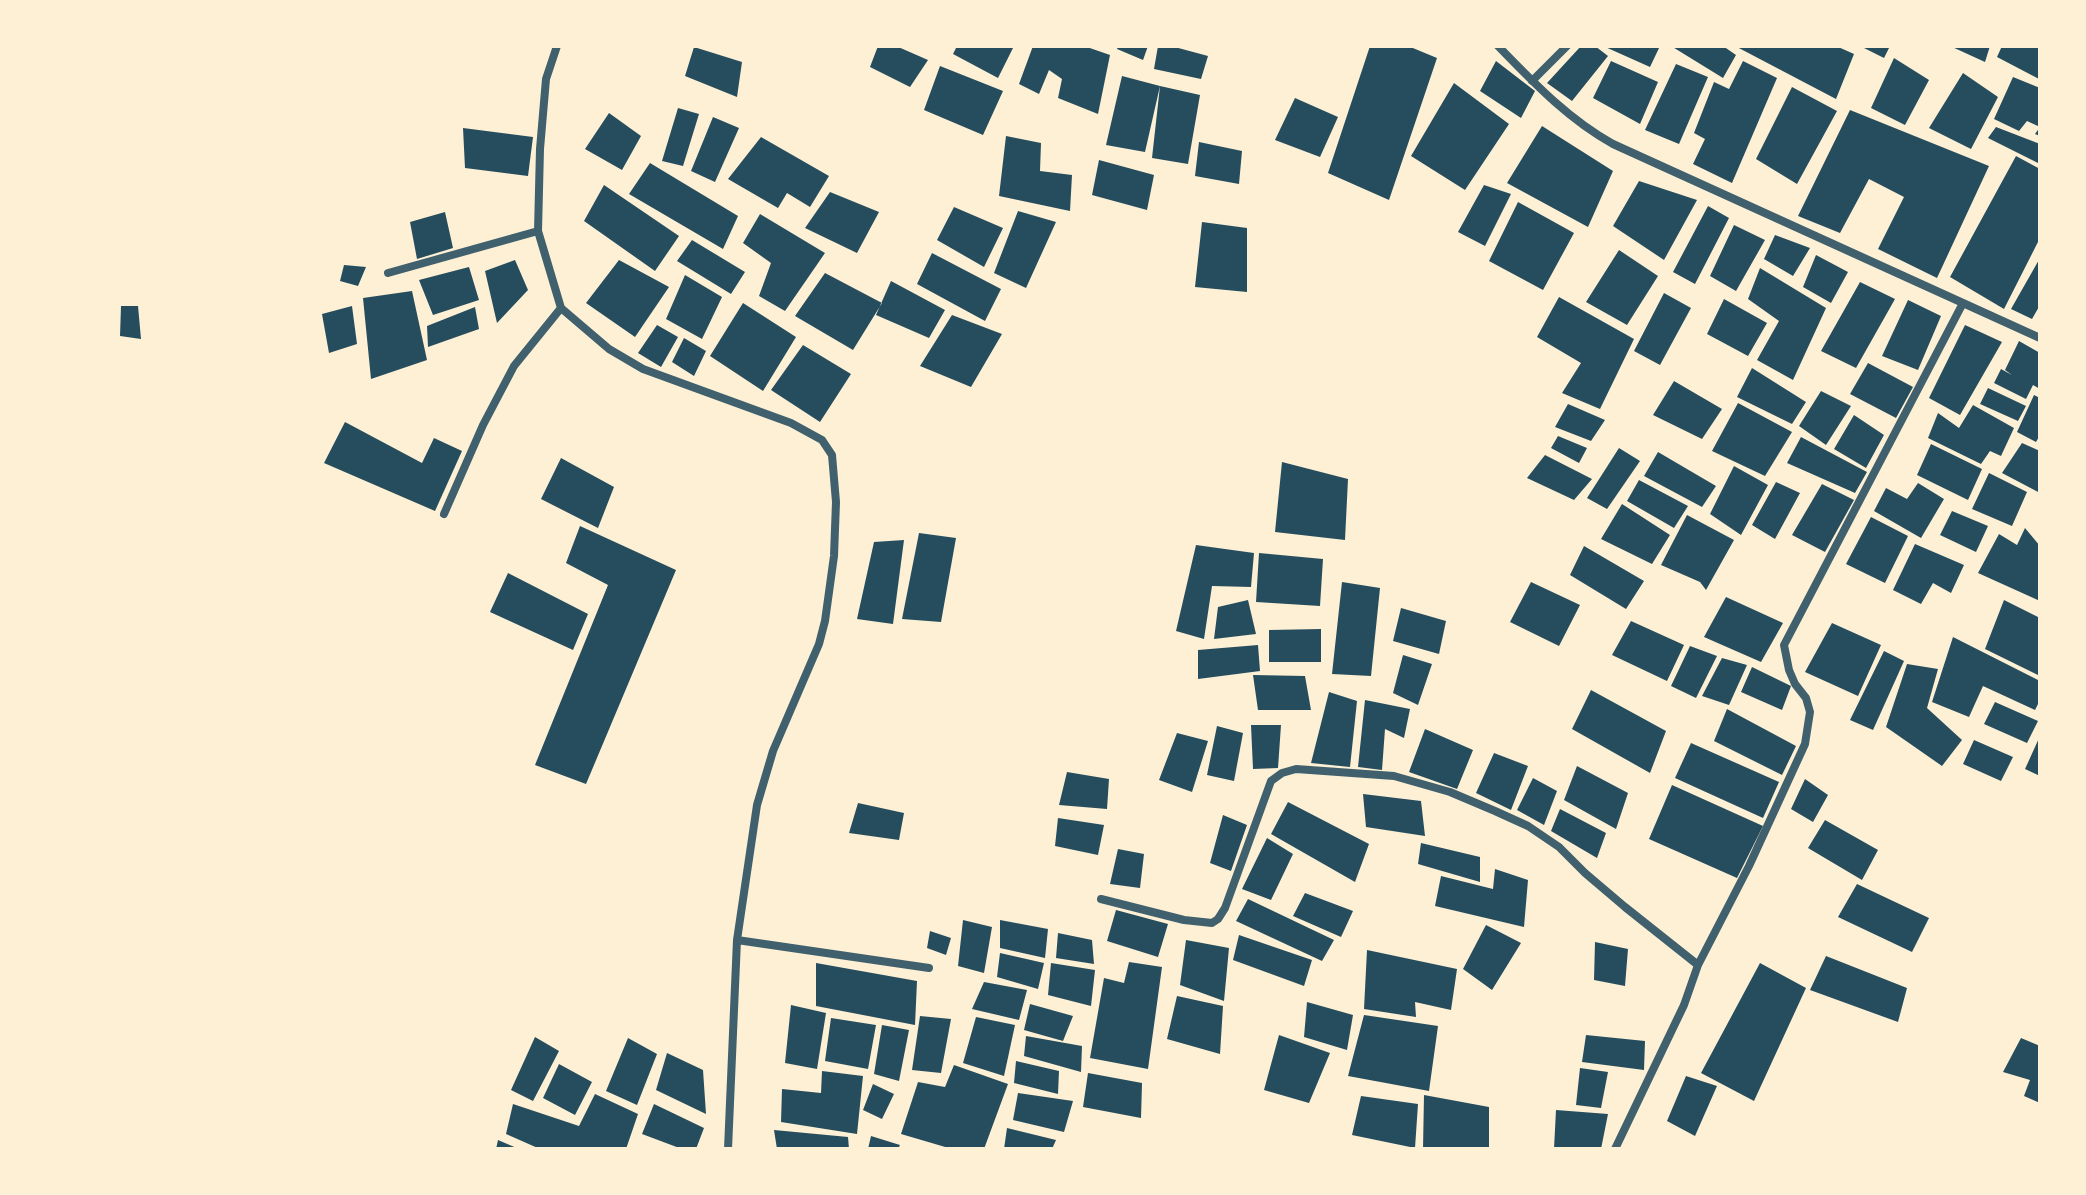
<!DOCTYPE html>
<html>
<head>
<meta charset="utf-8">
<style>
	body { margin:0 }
	#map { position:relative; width:2086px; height:1195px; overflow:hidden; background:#fdf0d5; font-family:"Exo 2",sans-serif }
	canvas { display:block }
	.frame { position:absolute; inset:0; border:48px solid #fdf0d5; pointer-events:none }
</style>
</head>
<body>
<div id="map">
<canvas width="2086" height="1195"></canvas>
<div class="frame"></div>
</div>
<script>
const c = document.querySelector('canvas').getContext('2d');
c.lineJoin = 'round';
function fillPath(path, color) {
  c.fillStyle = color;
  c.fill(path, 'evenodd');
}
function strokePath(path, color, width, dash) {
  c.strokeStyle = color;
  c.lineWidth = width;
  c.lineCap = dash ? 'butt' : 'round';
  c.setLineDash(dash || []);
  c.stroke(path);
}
fillPath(new Path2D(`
	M878,46H896L928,60L910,87L870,67Z
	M957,46H1014L998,78L953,54Z
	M1033,46H1084L1110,55L1098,114L1058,98L1062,79L1049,70L1039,94L1019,84Z
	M1118,46H1148L1143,60L1117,49Z
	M1158,46H1171L1208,56L1201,79L1154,69Z
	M1370,46H1408L1437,58L1389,200L1328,173Z
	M1581,46H1595L1608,56L1572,101L1547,83Z
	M1603,46H1660L1650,67Z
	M1671,46H1723L1736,55L1723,78Z
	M1735,46H1836L1854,54L1836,99Z
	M1860,46H1890L1884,58Z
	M1950,46H1990L1985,62Z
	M2002,46H2040L2039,79L1997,57Z
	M694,47L742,62L737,97L685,76Z
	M1894,58L1929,80L1905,125L1871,108Z
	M1496,61L1535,91L1521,118L1480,91Z
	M1611,61L1658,82L1640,124L1593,98Z
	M1743,61L1777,78L1732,183L1693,164L1705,139L1694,133L1714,82L1729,89Z
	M1676,64L1708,77L1679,144L1645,130Z
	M940,66L1003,91L983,135L924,110Z
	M1963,73L1998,97L1971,149L1929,128Z
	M1122,76L1160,86L1145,152L1106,145Z
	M2013,77L2040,88V136L2035,134L2040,127L2027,121L2019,131L1994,119Z
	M1454,83L1509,124L1465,190L1411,156Z
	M1160,86L1200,95L1188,164L1152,158Z
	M1792,87L1837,111L1797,184L1756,159Z
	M1295,98L1338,117L1320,157L1275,140Z
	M678,108L699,114L683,166L662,161Z
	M1850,110L1989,166L1937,278L1878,249L1904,197L1869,179L1840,233L1798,216Z
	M609,113L641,136L622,170L585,149Z
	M713,117L739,128L715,182L691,171Z
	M1542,126L1613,171L1588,227L1507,183Z
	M1996,127L2040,144V164L1988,138Z
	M463,128L533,137L528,176L465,168Z
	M1006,136L1041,143L1040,171L1072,175L1070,211L999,196Z
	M761,137L829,176L810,207L787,193L778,208L728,179Z
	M1199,142L1242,151L1239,184L1195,176Z
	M2016,156L2040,169V238L2004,309L1950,277Z
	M1099,160L1154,175L1147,210L1092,195Z
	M650,163L738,216L723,249L629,194Z
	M1639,181L1697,200L1664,260L1613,226Z
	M604,185L679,236L655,271L584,221Z
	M1484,185L1511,194L1485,246L1458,232Z
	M830,192L879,212L857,253L805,228Z
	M1518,202L1574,233L1543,290L1489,261Z
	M1708,206L1729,218L1695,284L1673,272Z
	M954,207L1003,228L984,267L937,240Z
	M1018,211L1056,222L1026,288L994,273Z
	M445,212L453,248L417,259L410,222Z
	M760,214L825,253L785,311L759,296L771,263L743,243Z
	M1202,222L1247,228V292L1195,287Z
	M1734,225L1765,240L1736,291L1710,276Z
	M1775,235L1810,248L1793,276L1764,259Z
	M692,240L745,272L731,294L677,261Z
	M1619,250L1658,276L1627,325L1586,302Z
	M932,253L1001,289L985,321L917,284Z
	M1816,255L1848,272L1831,303L1803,287Z
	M2040,258V305L2032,319L2011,309Z
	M515,260L528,290L497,323L485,271Z
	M619,260L669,287L635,337L586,303Z
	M344,265L366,267L358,286L340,281Z
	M469,267L479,300L433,315L419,280Z
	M1760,268L1826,308L1793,380L1757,360L1779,321L1748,299Z
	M825,273L882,303L853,350L795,316Z
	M685,275L722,297L702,339L666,319Z
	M891,281L945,310L929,338L876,315Z
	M1860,282L1895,299L1856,368L1821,351Z
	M412,291L427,360L371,379L363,298Z
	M1664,293L1691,308L1660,365L1634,351Z
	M1559,297L1634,339L1600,409L1562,393L1581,363L1537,337Z
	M1724,299L1767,323L1748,356L1707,334Z
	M1908,300L1941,316L1918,370L1882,356Z
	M743,303L796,337L763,391L710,356Z
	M121,306H138L141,339L120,336Z
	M352,306L357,344L329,353L322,314Z
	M475,307L479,329L428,347L427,326Z
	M952,315L1002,334L971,387L920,366Z
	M657,325L678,337L661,367L638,353Z
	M1965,325L2002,342L1960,415L1929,398Z
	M684,338L706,351L694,376L672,362Z
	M2019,341L2040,353V389L2033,385L2026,399L1994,383L2001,369L2012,375L2005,370Z
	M803,345L851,374L820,422L771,390Z
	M1868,363L1913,387L1896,418L1850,394Z
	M1752,368L1806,402L1792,424L1737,397Z
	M1674,381L1722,409L1702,439L1653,415Z
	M1988,388L2026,406L2018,421L1980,404Z
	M1821,391L1851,406L1826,445L1799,426Z
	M2034,395L2040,398V435L2036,442L2017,432Z
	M1738,403L1792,432L1765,476L1712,451Z
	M1568,404L1605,420L1591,441L1555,427Z
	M1973,405L2014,428L2001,456L1990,451L1981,464L1928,438L1938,413L1959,428Z
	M1854,415L1884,435L1866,468L1834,449Z
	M345,422L422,463L434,438L462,451L435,511L324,463Z
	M1558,436L1587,448L1579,463L1551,448Z
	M1801,437L1867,472L1855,493L1787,463Z
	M2022,443L2040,451V493L2002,473Z
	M1931,444L1982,469L1968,500L1917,475Z
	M1619,448L1640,461L1607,509L1587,498Z
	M1658,452L1716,486L1702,507L1644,476Z
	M1545,455L1592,479L1574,500L1527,478Z
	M561,458L614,487L598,528L541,499Z
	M1282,462L1348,479L1345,540L1275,532Z
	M1734,466L1768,485L1741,535L1710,514Z
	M1989,473L2027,492L2012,526L1972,509Z
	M1639,480L1688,506L1674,528L1627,501Z
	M1776,482L1800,493L1775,539L1752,525Z
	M1918,483L1944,499L1921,538L1874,511L1886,488L1907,499Z
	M1822,484L1854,500L1825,552L1792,535Z
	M1622,504L1670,535L1652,564L1601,539Z
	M1952,511L1988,526L1976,552L1940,535Z
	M1687,515L1734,540L1706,590L1700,582L1661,565Z
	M1871,517L1908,536L1885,583L1846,564Z
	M580,526L676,570L586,784L535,765L608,585L566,563Z
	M2025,528L2040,546V601L1978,573L1999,534L2017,545Z
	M919,533L956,538L941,622L902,619Z
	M904,540L893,624L857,619L874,542Z
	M1915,544L1964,565L1951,593L1933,583L1921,604L1893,590Z
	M1196,545L1254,553L1251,587L1212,586L1204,639L1176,631Z
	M1584,546L1644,581L1626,609L1570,575Z
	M1259,553L1323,559L1320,606L1256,602Z
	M508,573L588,614L573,650L490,612Z
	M1342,582L1380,588L1371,676L1332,674Z
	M1531,582L1580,605L1559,646L1510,622Z
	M1726,597L1783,623L1761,662L1704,637Z
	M1248,600L1256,634L1214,639L1218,607Z
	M2004,600L2040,618V676L1985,649Z
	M1401,608L1446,621L1439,654L1393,641Z
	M1631,621L1684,645L1667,681L1612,655Z
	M1832,623L1881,645L1858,696L1805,672Z
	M1321,629V662H1269V630Z
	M1953,637L2040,681V700L2035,710L1983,686L1969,717L1932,702Z
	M1258,645L1260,671L1198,679V650Z
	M1690,646L1717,656L1696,698L1671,686Z
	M1884,651L1904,661L1873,730L1850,720Z
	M1403,655L1432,664L1418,705L1393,693Z
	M1722,658L1747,665L1729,705L1702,696Z
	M1907,664L1938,669L1927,708L1962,740L1942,766L1886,727Z
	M1752,667L1791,686L1782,710L1741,692Z
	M1253,675L1305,676L1311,710H1258Z
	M1591,690L1666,731L1650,773L1572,729Z
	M1329,692L1357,701L1350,767L1311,763Z
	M1365,700L1410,709L1404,738L1385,729L1382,770L1358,767Z
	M1995,702L2038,721L2027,743L1984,724Z
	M1727,709L1796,746L1782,775L1714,741Z
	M1251,725H1281L1278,768L1253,769Z
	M1217,726L1243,733L1234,781L1207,775Z
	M1425,729L1473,750L1457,789L1409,772Z
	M1177,733L1208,741L1192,792L1159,780Z
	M2040,736V776L2025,769Z
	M1974,740L2013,757L2001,781L1963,764Z
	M1691,743L1779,782L1763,818L1675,778Z
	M1494,753L1528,766L1511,810L1476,793Z
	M1577,766L1628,793L1616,829L1564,800Z
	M1067,772L1109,779L1107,809L1059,805Z
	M1533,778L1557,791L1544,825L1517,810Z
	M1805,779L1828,795L1813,822L1791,809Z
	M1672,785L1763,826L1737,878L1649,839Z
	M1363,794L1421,801L1425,836L1366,827Z
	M1288,802L1369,844L1355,882L1271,834Z
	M858,803L904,813L899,840L849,833Z
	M1560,809L1606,833L1597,858L1551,831Z
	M1223,815L1247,825L1231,871L1210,863Z
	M1058,818L1104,825L1098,855L1055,846Z
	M1825,820L1878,850L1862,880L1808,848Z
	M1267,838L1293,854L1271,900L1242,889Z
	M1421,843L1480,857V882L1418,864Z
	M1118,849L1144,854L1140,888L1110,884Z
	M1495,869L1528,880L1524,927L1435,906L1441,876L1493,889Z
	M1857,884L1929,918L1912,952L1838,917Z
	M1305,893L1353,911L1341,937L1293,916Z
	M1248,899L1334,940L1322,961L1236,921Z
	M1116,910L1168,924L1158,957L1107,941Z
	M963,920L992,927L984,973L958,966Z
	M1000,920L1048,929L1045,958L1000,948Z
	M1486,925L1521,943L1492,990L1463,969Z
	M930,931L951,938L946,955L927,948Z
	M1058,933L1092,940L1094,964L1056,958Z
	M1239,935L1312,960L1304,986L1233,960Z
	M1186,940L1229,948L1224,1001L1180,985Z
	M1595,942L1628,949L1625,986L1594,980Z
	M1367,950L1457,969L1451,1010L1415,1002L1416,1017L1364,1009Z
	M1000,953L1044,963L1038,989L997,977Z
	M1826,956L1907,988L1898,1022L1810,990Z
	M1129,962L1162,967L1148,1069L1090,1058L1104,978L1124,983Z
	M816,963L917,981L915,1025L816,1006Z
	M1051,963L1095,970L1091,1006L1048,995Z
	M1760,963L1806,988L1754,1101L1701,1073Z
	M984,982L1027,990L1019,1020L972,1009Z
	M1177,996L1223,1006L1220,1054L1167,1039Z
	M1307,1002L1353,1015L1347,1050L1304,1037Z
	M1030,1004L1073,1016L1063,1041L1024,1030Z
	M791,1005L826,1013L817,1069L785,1063Z
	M1364,1015L1438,1026L1429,1091L1348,1076Z
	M920,1016L951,1019L941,1073L912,1070Z
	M976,1017L1015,1025L1004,1076L963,1063Z
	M831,1018L876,1025L868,1069L825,1061Z
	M882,1025L909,1030L899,1081L874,1074Z
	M1279,1035L1330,1053L1309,1103L1264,1090Z
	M1586,1035L1645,1041L1644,1070L1582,1062Z
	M1026,1036L1082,1046L1081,1072L1024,1056Z
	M535,1037L559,1051L533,1101L511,1090Z
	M628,1038L657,1054L637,1105L606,1091Z
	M2021,1038L2040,1046V1103L2024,1096L2030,1080L2003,1072Z
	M667,1053L703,1070L706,1114L656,1090Z
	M1016,1061L1059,1071L1058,1094L1014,1083Z
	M559,1064L592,1082L575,1115L543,1098Z
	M954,1065L1008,1084L984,1149H952L901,1134L918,1082L945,1087Z
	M1580,1068L1608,1072L1601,1108L1576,1105Z
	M822,1071L863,1076L857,1134L781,1122L782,1089L821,1093Z
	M1088,1073L1142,1083L1141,1118L1083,1107Z
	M1686,1076L1717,1086L1695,1136L1667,1121Z
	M873,1084L894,1094L882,1119L863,1110Z
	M1018,1093L1073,1101L1064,1132L1013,1120Z
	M595,1094L638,1114L626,1149H540L506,1134L513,1104L579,1126Z
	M1424,1095L1489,1107V1149H1423Z
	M1361,1096L1418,1104L1415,1148L1352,1135Z
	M654,1104L704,1128L696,1149H682L642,1134Z
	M1556,1110L1608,1114L1601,1149H1554Z
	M1007,1128L1056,1140L1052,1149H1004Z
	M774,1130L848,1137L849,1149H777Z
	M871,1136L900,1145L898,1149H868Z
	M498,1140L519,1149H496Z`), '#264d5e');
strokePath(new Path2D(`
	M557,46L546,79L540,149L538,231L561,308L609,349L643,369L791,423L822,440L832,455L836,502L834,556L825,621L819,644L773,751L757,805L737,940L728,1149
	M1498,46C1534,83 1568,119 1613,144L2040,338
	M1532,81L1567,46
	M388,273L538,231
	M444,514L483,425L514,366L561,308
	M1101,899L1184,920L1212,923L1218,919L1225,908L1271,781L1282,773L1296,769L1394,776L1450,792L1495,811L1528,826L1559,847L1585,873L1625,907L1698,965
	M737,940L929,968
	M1615,1149L1684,1005L1698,965L1749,866L1805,744L1810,712L1806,698L1795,684L1789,670L1784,645L1963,303`), '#3f606c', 8);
</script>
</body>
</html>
